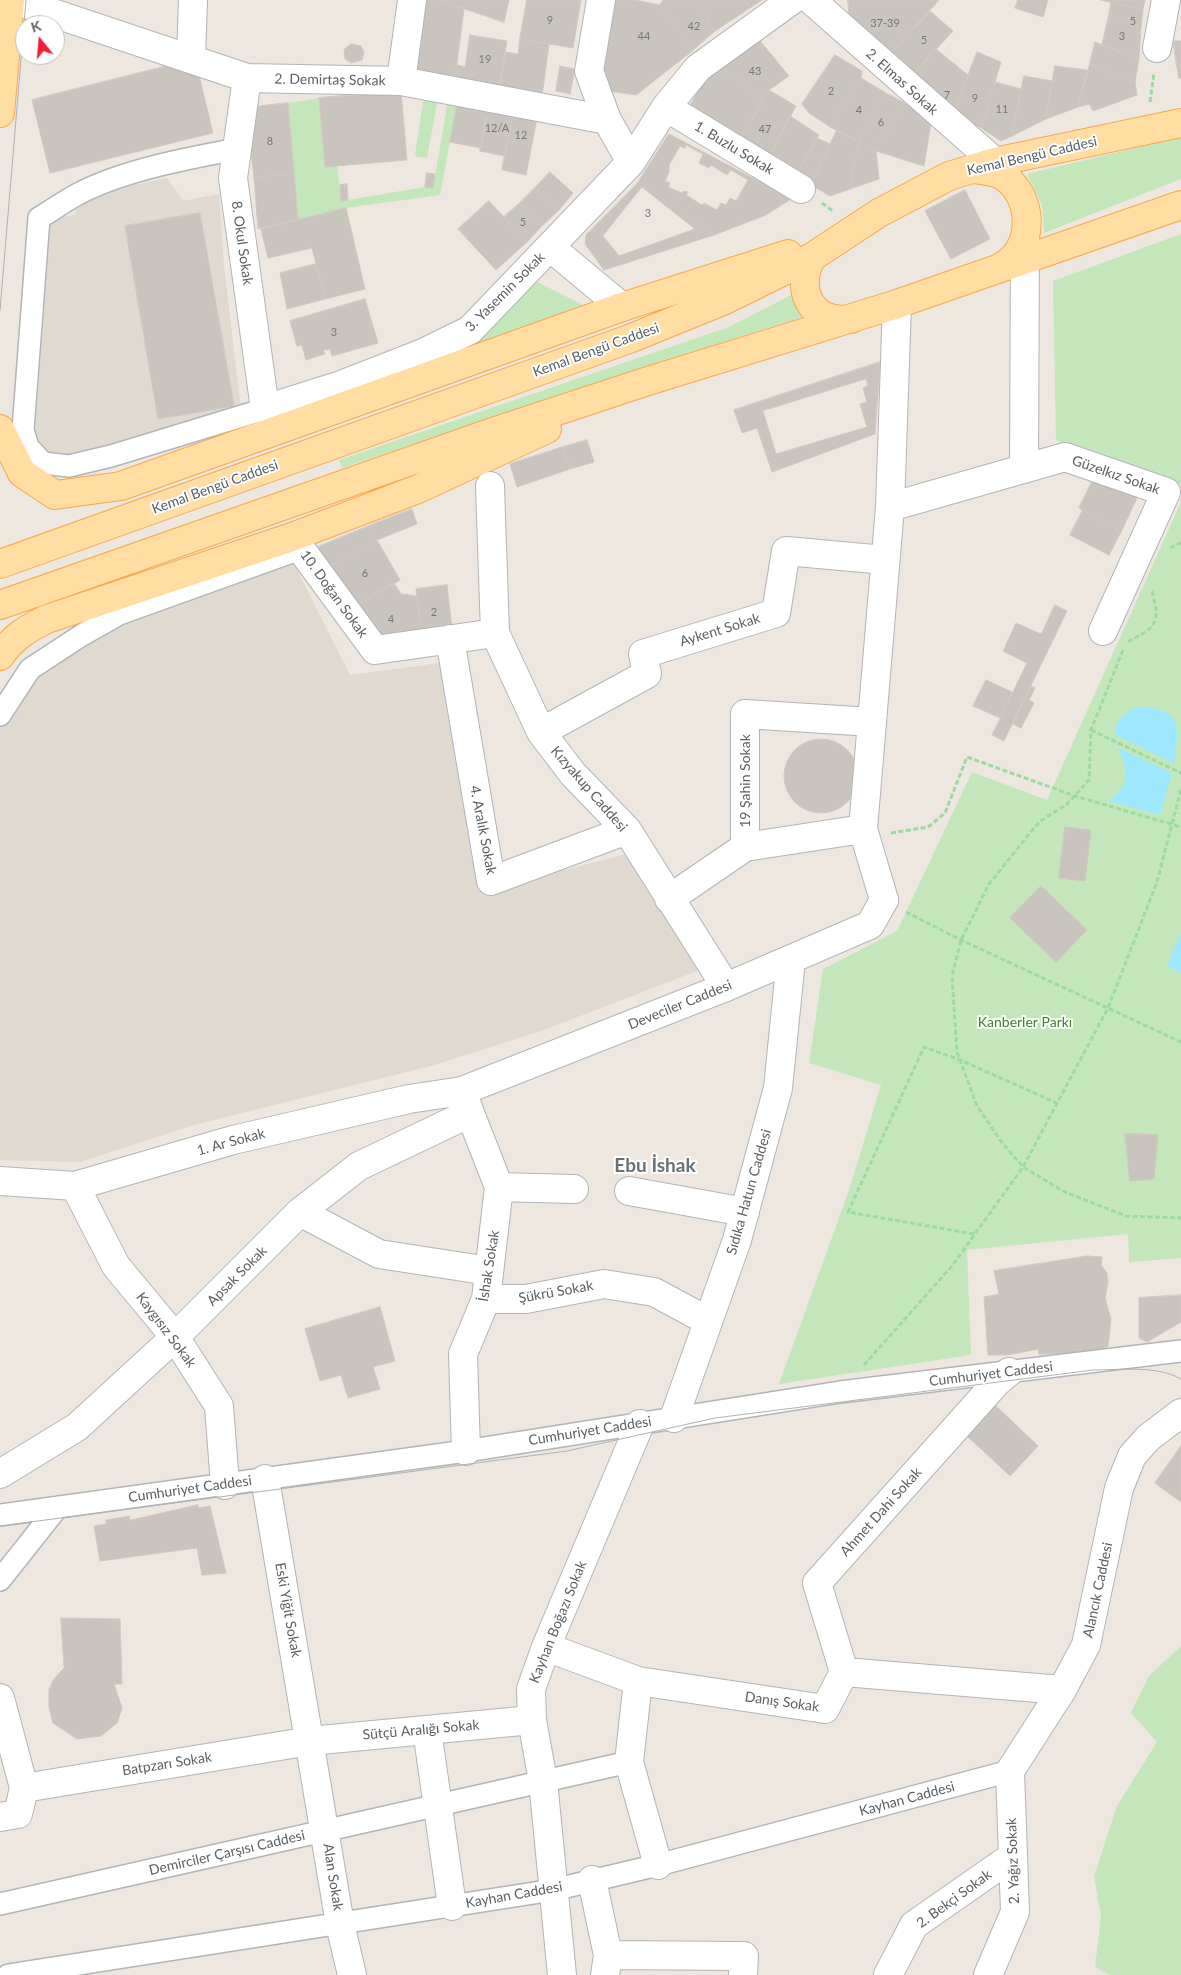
<!DOCTYPE html>
<html>
<head>
<meta charset="utf-8">
<style>
	body { margin:0 }
	#map { position:relative; width:1181px; height:1975px; overflow:hidden; background:#ede7e0; font-family:Lato,sans-serif }
	canvas { display:block }
	.north { position:absolute; left:15px; top:15px; width:50px; height:50px; box-sizing:border-box; background:#fff; border:1px solid #bdbfc0; border-radius:50%; rotate:343deg; font-size:14px; font-weight:700; line-height:20px; text-align:center; color:#595f62 }
	.north::after { content:''; display:block; margin:auto; width:18px; height:22px; background:#f51e38; clip-path:polygon(50% 0,100% 100%,50% 72%,0 100%) }
</style>
</head>
<body>
<div id="map">
<canvas width="1181" height="1975"></canvas>
<div class="north">K</div>
</div>
<script>
const c = document.querySelector('canvas').getContext('2d');
c.lineJoin = 'round';
function fillPath(path, color) {
  c.fillStyle = color;
  c.fill(path, 'evenodd');
}
function strokePath(path, color, width, dash) {
  c.strokeStyle = color;
  c.lineWidth = width;
  c.lineCap = dash ? 'butt' : 'round';
  c.setLineDash(dash || []);
  c.stroke(path);
}
function write(font, color, halo, rows, align = 'center') {
  c.font = font + ' Lato,sans-serif';
  c.lineWidth = 4;
  c.setLineDash([]);
  c.textBaseline = 'middle';
  c.strokeStyle = halo;
  c.fillStyle = color;
  for (const [text, x, y, turn = 0] of rows) {
    c.save();
    c.translate(x, y);
    c.rotate((+turn || 0) * Math.PI / 180);
    c.textAlign = isNaN(turn) ? turn : align;
    if (halo) c.strokeText(text, 0, 0);
    c.fillText(text, 0, 0);
    c.restore();
  }
}
fillPath(new Path2D(`
	M167,178L183,201L219,194L224,266L241,409L70,460L39,450L34,447L51,219L75,215L76,207L101,192Z
	M291,558L350,675L446,662L484,891L626,854L702,969L544,1030L431,1066L194,1125L80,1162L0,1160V727L27,675L120,618Z`), '#dfd9d0');
fillPath(new Path2D(`
	M424,96L438,98L427,158L417,157L415,154Z
	M319,98L325,167L337,166L341,201L425,187L433,188L448,101L458,99L440,195L346,208L298,219L288,103Z
	M1181,137V179L1044,233L1042,205L1027,174Z
	M1181,234V485L1056,440L1053,281Z
	M535,281L581,304L583,307L466,349L467,344Z
	M801,290L810,315L646,366L342,468L339,460L729,327Z
	M1181,502V1258L1129,1262L1128,1234L967,1250L971,1355L779,1384L849,1190L881,1085L809,1063L823,969L897,931L972,772L1047,800Z
	M1181,1646V1975H1110L1095,1967L1101,1917L1094,1876L1117,1806L1157,1742L1131,1713L1149,1676Z`), '#c3e7ba');
fillPath(new Path2D(`
	M1136,707C1181,708 1181,722 1174,763L1115,735C1115,719 1124,715 1136,707Z
	M1118,748L1172,773L1160,815L1109,801C1131,782 1129,773 1118,748Z
	M1181,932V973L1167,966Z`), '#9ee8ff');
const building = new Path2D(`
	M420,0H439L464,8L454,87L421,81L411,56Z
	M439,0H509L504,22Z
	M527,0H581L573,48L520,39Z
	M614,0H635L660,5L674,21L691,52L636,95L601,90L600,88Z
	M663,0H696L715,31L691,52L674,21L660,5Z
	M696,0H744L750,8L715,31Z
	M744,0H762L750,8Z
	M848,0H939L888,56L855,32L849,14Z
	M1018,0H1048L1043,17L1015,8Z
	M1101,0H1145L1143,9Z
	M1111,2L1143,9L1141,28L1109,15Z
	M930,11L953,31L911,77L888,56Z
	M1109,15L1141,28L1139,59L1102,45Z
	M470,35L507,41L498,95L454,87L457,65L465,67Z
	M755,35L789,76L769,90L763,100L718,66Z
	M520,39L549,44L541,104L498,95L506,52L518,54Z
	M1173,41H1181V78H1179Z
	M1095,42L1139,59L1135,82L1090,64Z
	M351,44L361,46L364,52L362,60L351,63L345,59L344,50Z
	M936,49L968,75L954,113L911,77Z
	M977,52L1001,62L981,128L954,113Z
	M835,55L862,71L861,78L830,127L809,113L802,104Z
	M195,59L213,133L50,173L32,100Z
	M1090,64L1135,82L1137,95L1093,111L1089,104L1078,107Z
	M560,66L575,69L570,94L556,91Z
	M718,66L763,100L739,142L686,112L707,75Z
	M1055,66L1087,70L1078,107L1046,119Z
	M1024,76L1052,81L1046,119L1012,136Z
	M861,78L886,93L859,142L830,127Z
	M995,82L1021,89L1012,136L1001,141L981,128Z
	M769,90L796,106L767,160L739,142Z
	M401,91L407,160L325,167L319,98Z
	M886,93L903,102L876,151L859,142Z
	M458,99L489,104L481,148L450,142Z
	M903,102L932,116L924,166L876,151Z
	M288,103L294,173L254,178L246,108Z
	M489,104L514,108L505,156L480,151Z
	M514,108L538,113L526,175L502,170Z
	M790,116L819,135L795,178L767,160Z
	M837,130L859,142L850,189L830,196L811,185Z
	M669,134L770,187L791,199L766,215L714,235L646,188L637,184Z
	M817,138L830,144L811,185L795,178Z
	M859,142L876,151L879,179L850,189Z
	M686,145L703,154L699,163L709,168L711,165L727,175L731,170L748,180L736,201L730,198L726,205L721,203L717,210L704,203L702,205L686,195L688,192L684,191L682,193L668,187L670,183L665,181L669,172V165L680,146L685,148Z
	M550,172L573,193L559,210L535,188Z
	M294,173L298,219L258,229L254,178Z
	M427,173L435,174L433,188L425,187Z
	M347,184L348,200L341,201L340,185Z
	M637,184L646,188L714,235L604,270L585,244L586,235Z
	M642,187L695,229L619,256L603,236Z
	M535,188L559,210L542,226L520,203Z
	M965,190L990,239L951,259L925,211Z
	M489,201L527,242L496,270L458,229Z
	M520,203L542,226L527,242L504,217Z
	M346,208L365,289L325,299L312,248L268,258L261,229Z
	M200,213L234,406L158,419L125,226Z
	M316,264L325,299L287,309L280,273Z
	M365,299L378,343L332,356L330,349L323,350L325,354L306,360L302,345L297,346L290,321Z
	M880,362L875,434L772,472L757,428L742,433L734,410Z
	M866,379L868,386L863,388L867,402L860,404L867,427L776,454L763,411Z
	M587,440L594,462L570,469L563,447Z
	M563,447L570,469L517,487L510,464Z
	M1093,480L1139,494L1121,532L1079,508Z
	M412,509L417,524L377,540L371,525Z
	M1083,510L1121,532L1109,555L1070,535Z
	M371,525L377,540L330,567L318,547Z
	M377,540L400,580L355,607L330,567Z
	M394,583L401,594L417,596L421,632L377,636L355,607Z
	M447,585L452,628L421,632L416,589Z
	M1055,605L1067,611L1004,741L992,735L1027,663L1003,651L1016,623L1041,634Z
	M986,680L1012,692L1000,718L973,706Z
	M1031,686L1035,688L1029,700L1034,703L1021,728L1013,724Z
	M784 776a37 37 0 1 1 74 0a37 37 0 1 1-74 0Z
	M1065,827L1091,830L1085,881L1059,878Z
	M1041,886L1087,930L1056,962L1010,918Z
	M1125,1133L1158,1135L1154,1179L1130,1181Z
	M1087,1256L1102,1257L1101,1265L1107,1273L1108,1283L1105,1298L1111,1319L1108,1346L1100,1351H1079L1070,1354H1039L1038,1349L1008,1355H988L984,1297L999,1294L994,1271Z
	M1181,1295V1322L1147,1342L1139,1338V1298Z
	M380,1307L395,1361L373,1367L380,1389L348,1398L341,1375L320,1381L305,1329Z
	M995,1405L1038,1446L1010,1476L966,1435Z
	M1181,1446V1502L1155,1483Z
	M198,1505V1508L210,1506L226,1573L202,1575L197,1548L100,1561L94,1526L106,1524V1520L129,1516L130,1520Z
	M61,1618L120,1619L122,1684H114L122,1708L117,1723L101,1736L77,1739L53,1723L49,1707V1690L53,1680L64,1668Z`);
fillPath(building, '#cac4bf');
strokePath(building, '#d2c8be', 1);
const pedestrian = new Path2D(`
	M237,149C189,158 125,170 82,192C67,199 53,210 39,218L23,430L28,447L43,463L69,466L111,456L265,409
	M0,715L30,669L82,635L119,614L300,549
	M0,1515L466,1451L840,1392L1181,1351
	M0,1580L57,1508
	M0,1904L629,1762
	M8,1975L553,1890L658,1865L1010,1771`);
const minor = new Path2D(`
	M14,0L247,78L401,81L607,120L631,162
	M601,0L589,71L607,120
	M811,0L995,162L1008,178
	M1157,48L1166,0
	M191,58L193,0
	M247,78L233,178L265,409L341,385L423,353L470,330L631,162L666,107L698,68L792,0
	M401,81L412,0
	M666,107L801,189
	M550,247L622,307
	M1024,469L1025,238
	M490,486L495,633L541,732L573,774L627,830L726,987
	M890,507L1065,457L1166,492L1103,631
	M292,537L375,650L495,633
	M450,639L491,881L627,830
	M541,732L647,674L643,654L776,613L786,551L885,560
	M745,847V714L872,722
	M669,899L745,847L863,829
	M884,900L863,829L890,507L897,304
	M0,1181L75,1186L233,1140L409,1099L462,1091L470,1113L359,1166L300,1212L175,1337L77,1427L0,1474
	M75,1186L116,1266L175,1337L219,1406L225,1485
	M499,1187L574,1189
	M629,1191L745,1212
	M300,1212L379,1254L489,1271
	M486,1299H526L604,1284L654,1292L708,1321
	M466,1451L463,1354L486,1299L499,1187L470,1113
	M265,1479L340,1924L352,1975
	M546,1647L638,1681L825,1709L844,1672L1062,1690
	M844,1672L817,1583L997,1382L1009,1372
	M638,1681L629,1762L658,1865
	M0,1698L24,1788L18,1814L0,1817
	M427,1730L452,1906
	M24,1788L310,1741L532,1720
	M592,1880L608,1955L605,1975
	M608,1955L744,1956L743,1975
	M562,1975L543,1781L532,1720L531,1689L546,1647L640,1424
	M888,1975L914,1925L1013,1856
	M988,1975L1015,1912L1010,1771L1062,1690L1086,1645L1119,1488L1132,1456L1148,1438L1181,1413`);
const secondary = new Path2D(`
	M462,1091L726,987L870,925L884,900
	M674,1418L737,1240L778,1088L791,959`);
const primary = new Path2D(`
	M0,113L10,0
	M973,169C983,170 994,171 1003,176C1034,196 1036,249 1001,267
	M812,257C794,289 811,325 851,319
	M0,429L22,473L55,495L121,486L622,307L788,254
	M0,564L629,339L725,300L812,257L879,213L949,176L995,162L1181,123
	M0,605L493,432L648,381L897,304L1181,205
	M0,656C12,638 28,628 47,619L292,537L418,489L547,429`);
strokePath(pedestrian, '#b1b5b9', 24);
strokePath(minor, '#b1b5b9', 30);
strokePath(secondary, '#b0b6b9', 30);
strokePath(primary, '#fba64b', 30);
strokePath(new Path2D(`
	M1150,102L1154,73
	M822,203L833,211
	M1170,548L1181,543
	M1128,642C1133,638 1140,636 1145,632C1163,621 1154,605 1152,589
	M1123,650L1091,730L1089,780L1067,804L1042,820L1034,828L989,884L961,940L952,976L957,1052L977,1106L1003,1144L1023,1167L1065,1192L1126,1216L1181,1218
	M1091,730L1181,773
	M891,833L928,827L945,813L967,757L1075,796L1181,827
	M906,912L961,940L1181,1042
	M974,1234L848,1212L924,1047L960,1060L1057,1103
	M864,1365L952,1266L1023,1167L1108,1008L1157,882L1181,789`), '#9cdaa0', 3, [5, 2.5]);
strokePath(pedestrian, '#fff', 21);
strokePath(minor, '#fff', 28);
strokePath(secondary, '#fff', 28);
strokePath(primary, '#ffdda3', 28);
strokePath(new Path2D(`
	M0,310L26,0
	M0,1526L567,1451L715,1418L1093,1370C1120,1370 1157,1365 1181,1379`), '#b0b1b2', 1);
write('11px', '#757879', null, [
	["9",550,20],
	["5",1133,21],
	["37-39",885,23],
	["42",694,26],
	["44",644,36],
	["3",1122,36],
	["5",924,40],
	["19",485,59],
	["43",755,71],
	["2",831,91],
	["7",947,95],
	["9",975,98],
	["11",1002,109],
	["4",859,110],
	["6",881,122],
	["12/A",497,128],
	["47",765,129],
	["12",521,135],
	["8",270,141],
	["3",648,213],
	["5",523,222],
	["3",334,332],
	["6",365,573],
	["2",434,612],
	["4",391,619]
]);
write('14px', '#595f62', '#fff', [
	["2. Demirtaş Sokak",330,80,1],
	["2. Elmas Sokak",902,82,42],
	["1. Buzlu Sokak",734,148,31],
	["Kemal Bengü Caddesi",1032,156,-13],
	["8. Okul Sokak",242,243,82],
	["3. Yasemin Sokak",505,292,-45],
	["Kemal Bengü Caddesi",596,350,-20],
	["Güzelkız Sokak",1116,475,19],
	["Kemal Bengü Caddesi",215,487,-20],
	["10. Doğan Sokak",334,594,54],
	["Aykent Sokak",720,630,-17],
	["19 Şahin Sokak",745,781,-90],
	["Kızyakup Caddesi",589,789,49],
	["4. Aralık Sokak",483,830,79],
	["Deveciler Caddesi",680,1005,-22],
	["1. Ar Sokak",231,1142,-15],
	["Sıdıka Hatun Caddesi",749,1192,-74],
	["İshak Sokak",489,1266,-81],
	["Apsak Sokak",237,1276,-45],
	["Şükrü Sokak",556,1292,-10],
	["Kaygısız Sokak",166,1330,53],
	["Cumhuriyet Caddesi",991,1374,-7],
	["Cumhuriyet Caddesi",590,1431,-9],
	["Cumhuriyet Caddesi",190,1489,-8],
	["Ahmet Dahi Sokak",881,1512,-48],
	["Alancık Caddesi",1098,1590,-78],
	["Eski Yiğit Sokak",288,1610,80],
	["Kayhan Boğazı Sokak",558,1622,-68],
	["Danış Sokak",782,1702,8],
	["Sütçü Aralığı Sokak",421,1730,-5],
	["Batpzarı Sokak",167,1764,-9],
	["Kayhan Caddesi",907,1799,-15],
	["Demirciler Çarşısı Caddesi",227,1853,-13],
	["2. Yağız Sokak",1013,1861,-92],
	["Alan Sokak",333,1877,81],
	["Kayhan Caddesi",514,1895,-10],
	["2. Bekçi Sokak",954,1899,-36]
]);
write('14px', '#3b842e', '#fff', [
	["Kanberler Parkı",1025,1022]
]);
write('bold 19px', '#697174', '#fff', [
	["Ebu İshak",655,1166]
]);
</script>
</body>
</html>
